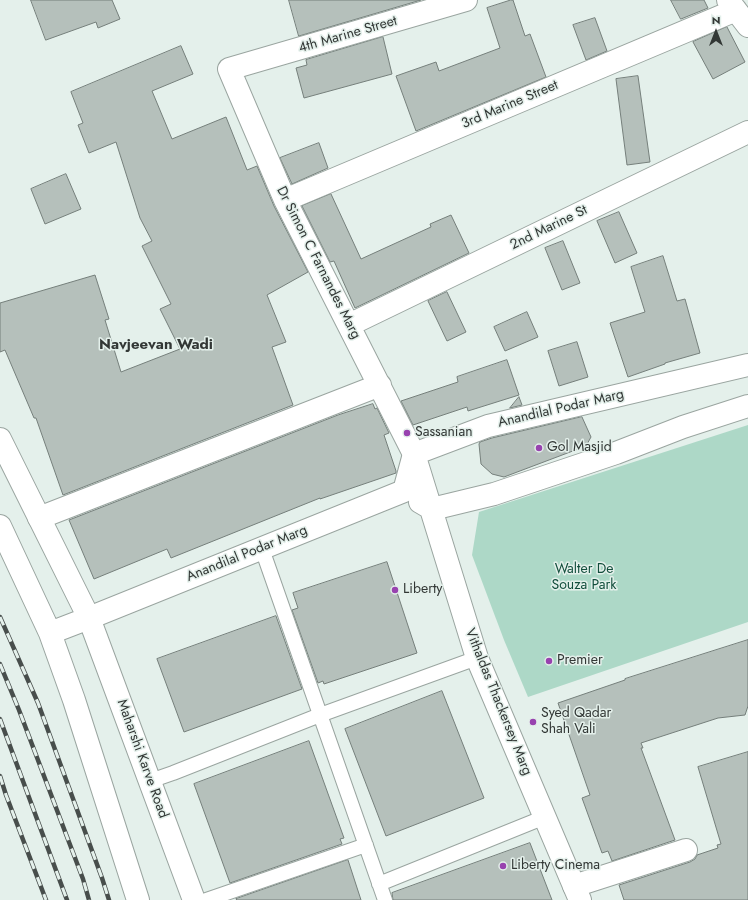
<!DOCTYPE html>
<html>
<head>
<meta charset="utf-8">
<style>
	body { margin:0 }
	#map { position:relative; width:748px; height:900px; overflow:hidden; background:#e4f0eb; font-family:Jost,sans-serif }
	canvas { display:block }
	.north { position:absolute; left:696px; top:12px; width:40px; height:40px; -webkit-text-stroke:3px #e4f0eb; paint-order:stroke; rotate:0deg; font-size:11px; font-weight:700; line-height:16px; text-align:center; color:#323735 }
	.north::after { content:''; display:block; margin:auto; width:14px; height:18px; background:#323735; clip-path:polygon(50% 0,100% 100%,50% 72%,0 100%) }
</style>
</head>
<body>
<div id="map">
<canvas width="748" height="900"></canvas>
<div class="north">N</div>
</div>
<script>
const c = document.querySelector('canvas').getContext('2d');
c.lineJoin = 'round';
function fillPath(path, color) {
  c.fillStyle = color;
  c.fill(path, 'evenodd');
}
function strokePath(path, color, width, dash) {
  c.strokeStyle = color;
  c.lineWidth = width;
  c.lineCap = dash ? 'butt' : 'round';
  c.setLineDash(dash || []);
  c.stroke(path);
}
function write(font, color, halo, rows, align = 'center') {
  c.font = font + ' Jost,sans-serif';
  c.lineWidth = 3;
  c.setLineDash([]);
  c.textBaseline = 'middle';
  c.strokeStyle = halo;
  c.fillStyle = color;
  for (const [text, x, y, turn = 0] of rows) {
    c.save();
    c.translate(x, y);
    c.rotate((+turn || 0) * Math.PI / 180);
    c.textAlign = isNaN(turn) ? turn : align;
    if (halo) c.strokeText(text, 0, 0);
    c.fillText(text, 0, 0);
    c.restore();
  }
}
fillPath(new Path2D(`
	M748,425V622L528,697L504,640L472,555L479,512Z`), '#add8c7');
const building = new Path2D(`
	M31,0H112L120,19L98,28L96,22L46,40Z
	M289,0H421L299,36Z
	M511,0H513L525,36L530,34L546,77L416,131L396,76L436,62L439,71L500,48L487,8Z
	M671,0H704L708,8L681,19Z
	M595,18L607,51L586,60L573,25Z
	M727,27L745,62L713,79L693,42Z
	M383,37L392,74L304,98L296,68L307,65L306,60Z
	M181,46L193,74L152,91L172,139L226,117L247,170L257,166L274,206L308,272L267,295L286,342L272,347L293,405L63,495L36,418H34L5,350L0,352V303L95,275L109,319L105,320L121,372L180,349L160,309L171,304L142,246L152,241L140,218L116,142L89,153L78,125L83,123L71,92Z
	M638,76L650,162L627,165L616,79Z
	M319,143L328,168L292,184L280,158Z
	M66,174L81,209L45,224L31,189Z
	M331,194L361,259L431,227L430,224L451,215L469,253L355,308L334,261L330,262L302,206Z
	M619,212L637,253L615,263L597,221Z
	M563,241L580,283L562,290L545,248Z
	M663,256L677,301L685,299L700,353L665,363V364L628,377L610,323L645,312L631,267Z
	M447,292L466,332L447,341L428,301Z
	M527,312L538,337L505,351L494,327Z
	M577,342L588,377L559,386L548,351Z
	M507,360L519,395L468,411L467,407L413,425L401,401L458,382L457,377Z
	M519,397L522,405L510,408Z
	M373,404L375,409L377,408L389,433L384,435L396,471V473L320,499V498L171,558L167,549L94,579L69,520L338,415Z
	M582,417L591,437L586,446L504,477L492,474L481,464L479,444L480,442L492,438Z
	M387,562L417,653L324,684L323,681L318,683L292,610L298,608L293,593Z
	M276,616L302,689L184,732L157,659Z
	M748,640V706L745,715L718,718L641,743L643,748H641L675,840L612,861L608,851L602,853L582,798L590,795L558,703L625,680V679Z
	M442,691L484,798L386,836L345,729Z
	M309,741L344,838L340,839L342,844L230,883L194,784Z
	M748,752V900H624L619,885L690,862L695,859L697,855L718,848L717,845L721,844L698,767Z
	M530,843L552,900H393L392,893Z
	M348,860L361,900H237L236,899Z`);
fillPath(building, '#b5c0bb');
strokePath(building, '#757f7b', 1);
const service = new Path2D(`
	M262,549L385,900
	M150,781L173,773L320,715L477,658
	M379,884L545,817
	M206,900L366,845`);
const minor = new Path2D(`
	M728,0L748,26
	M285,200L736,10
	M349,325L748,132
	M414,454L285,200L229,69L466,0
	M39,518L380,385
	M574,886L686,850`);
const tertiary = new Path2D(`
	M414,454L477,658L580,900
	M404,491L414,454L488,426L748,365
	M420,502L432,509L494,494L616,453L683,427L748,406
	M89,618L404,491`);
const secondary = new Path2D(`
	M0,439L89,618L194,900
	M0,526L50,633L74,700L138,900
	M50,633L89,618`);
strokePath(service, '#9aa5a0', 16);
strokePath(minor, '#9aa5a0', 24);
strokePath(tertiary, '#9aa5a0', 24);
strokePath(secondary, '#9aa5a0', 24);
strokePath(service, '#fff', 14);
strokePath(minor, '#fff', 22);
strokePath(tertiary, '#fff', 22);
strokePath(secondary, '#fff', 22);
const rail = new Path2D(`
	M0,617L38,703L102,878L109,900
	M0,664L19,710L83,879L89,900
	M0,719L67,900
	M0,776L6,795L46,900`);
strokePath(rail, '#484e4c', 4.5);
strokePath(rail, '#e4f0eb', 3, [9]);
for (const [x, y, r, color] of [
	[407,433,4,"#9842af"],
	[539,448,4,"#9842af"],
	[395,590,4,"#9842af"],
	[549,661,4,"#9842af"],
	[533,722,4,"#9842af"],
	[503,866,4,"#9842af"]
]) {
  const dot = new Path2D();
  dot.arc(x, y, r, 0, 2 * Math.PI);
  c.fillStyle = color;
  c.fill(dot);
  strokePath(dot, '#e4f0eb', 1.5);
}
write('14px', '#323735', '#e4f0eb', [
	["4th Marine Street",348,35,-16],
	["3rd Marine Street",510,105,-23],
	["2nd Marine St",549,228,-26],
	["Dr Simon C Farnandes Marg",318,263,63],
	["Anandilal Podar Marg",561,409,-13],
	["Anandilal Podar Marg",247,554,-22],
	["Vithaldas Thackersey Marg",498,702,68],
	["Maharshi Karve Road",142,759,70]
]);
write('14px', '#323735', '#e4f0eb', [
	["Sassanian",415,433],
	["Gol Masjid",547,448],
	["Liberty",403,590],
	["Premier",557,661],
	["Syed Qadar",541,714],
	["Shah Vali",541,730],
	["Liberty Cinema",511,866]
], 'left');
write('14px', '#124e3c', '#e4f0eb', [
	["Walter De",584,570],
	["Souza Park",584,586]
]);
write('bold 15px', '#323735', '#e4f0eb', [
	["Navjeevan Wadi",156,345]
]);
</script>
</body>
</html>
